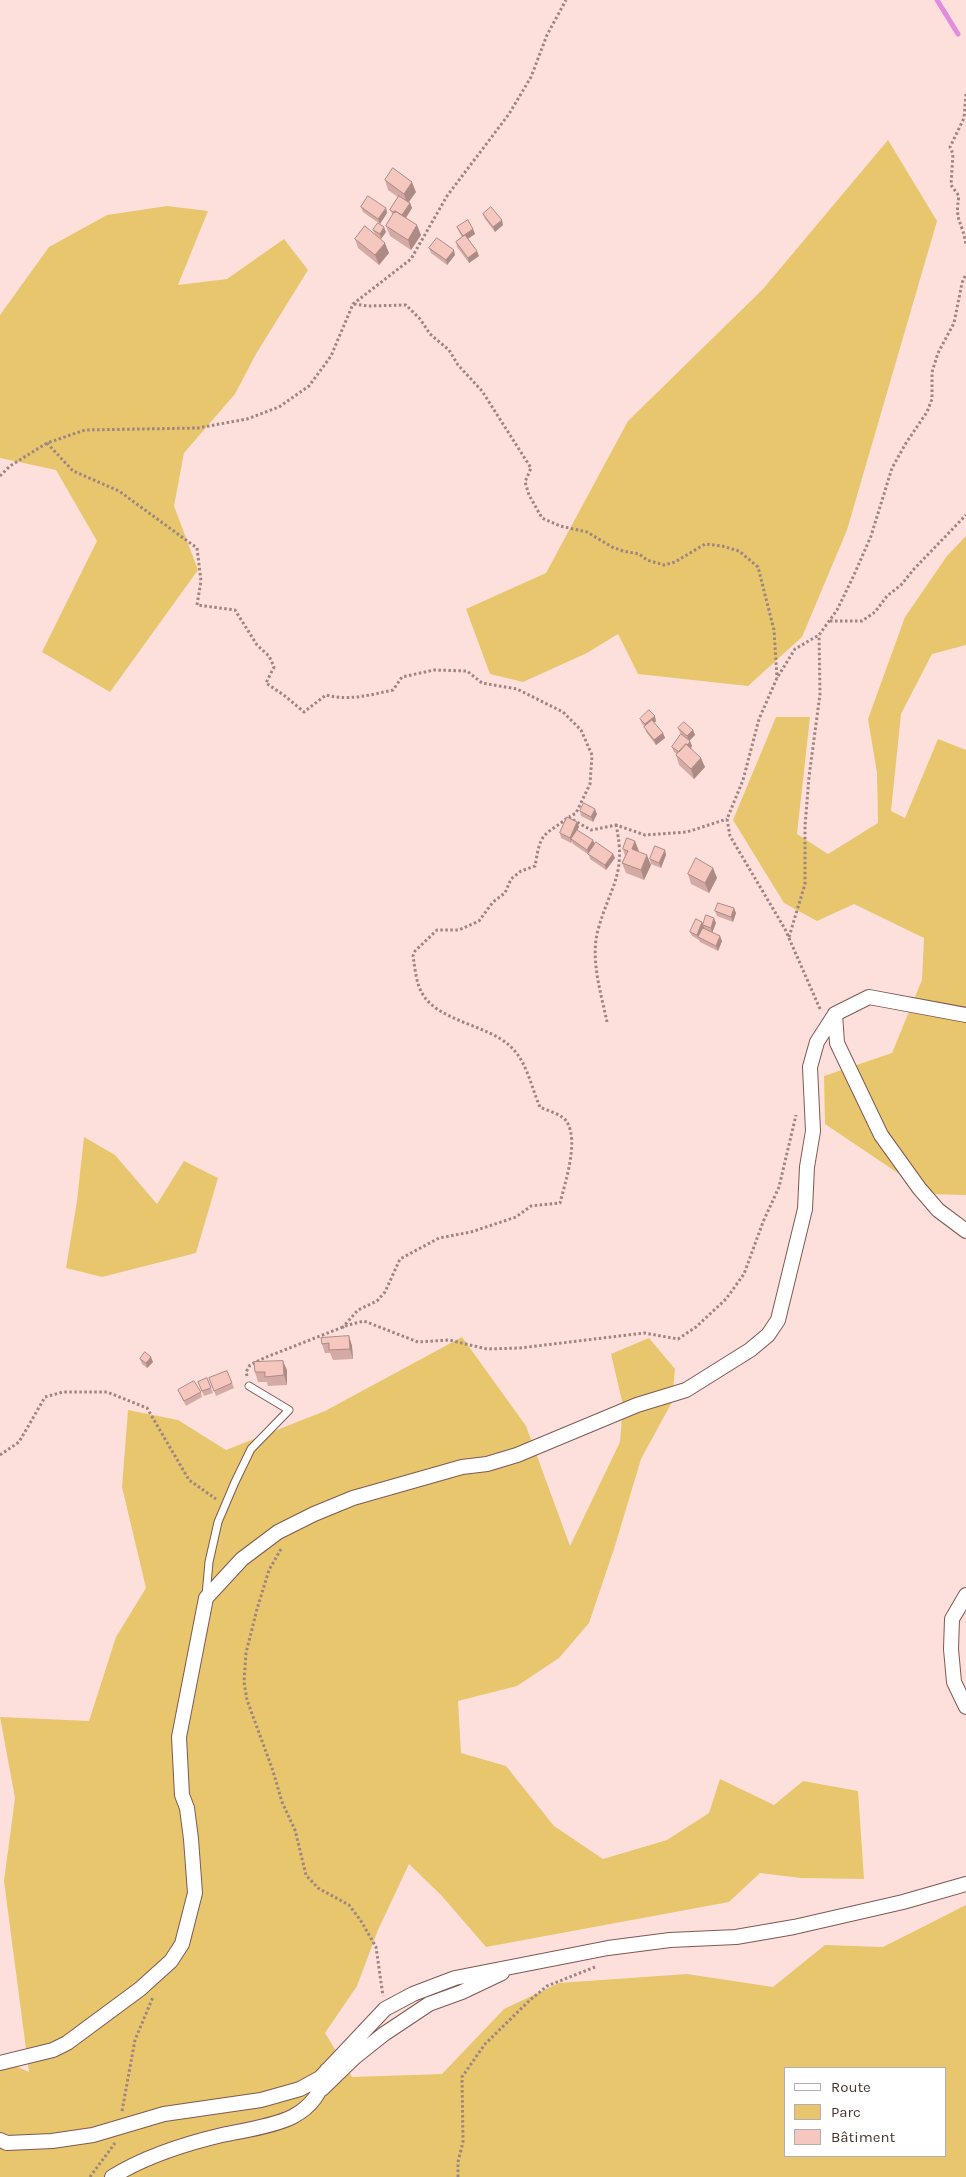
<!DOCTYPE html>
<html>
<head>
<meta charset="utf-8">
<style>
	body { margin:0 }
	#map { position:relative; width:966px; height:2177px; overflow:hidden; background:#fde0db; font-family:Karla,sans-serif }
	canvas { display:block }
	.legend { position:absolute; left:784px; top:2067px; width:162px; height:90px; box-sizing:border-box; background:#fff; border:1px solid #b5aead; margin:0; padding:6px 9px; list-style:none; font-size:15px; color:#473431 }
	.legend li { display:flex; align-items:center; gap:10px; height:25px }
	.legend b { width:25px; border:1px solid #b5aead }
</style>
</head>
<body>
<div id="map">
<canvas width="966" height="2177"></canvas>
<ul class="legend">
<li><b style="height:6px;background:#fff"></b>Route</li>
<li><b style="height:14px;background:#e8c66d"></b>Parc</li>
<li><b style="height:14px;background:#f6c7bf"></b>Bâtiment</li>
</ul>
</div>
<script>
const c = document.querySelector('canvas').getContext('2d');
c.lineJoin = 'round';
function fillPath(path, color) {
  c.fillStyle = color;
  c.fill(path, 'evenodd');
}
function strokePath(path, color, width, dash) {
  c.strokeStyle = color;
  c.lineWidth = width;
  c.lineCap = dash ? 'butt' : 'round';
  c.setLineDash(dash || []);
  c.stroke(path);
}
fillPath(new Path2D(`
	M888,140L937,221L847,530L802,637L748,686L638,674L618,634L587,653L523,682L490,674L466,609L546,573L628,421L763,289Z
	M167,206L208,211L178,285L227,279L284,239L308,270L256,354L235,394L184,453L174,506L198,570L110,692L42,652L97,541L56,470L0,458V315L49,247L107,215Z
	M966,536V645L932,654L901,714L891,811L905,818L938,739L966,750V1195L929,1194L825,1124L824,1076L892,1053L922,980L924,938L854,904L817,921L784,903L733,820L776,717H810L797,834L828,854L878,823L877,773L868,719L905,617L947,556Z
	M84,1137L115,1155L157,1204L184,1161L218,1178L196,1253L102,1277L66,1268L77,1201Z
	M462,1337L526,1426L570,1546L620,1442L623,1405L611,1354L649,1338L675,1369L672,1402L641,1459L614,1549L589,1623L559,1658L517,1686L458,1701L461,1753L506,1766L554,1826L603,1859L667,1840L709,1813L720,1779L774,1805L803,1781L858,1791L864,1879L801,1878L760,1873L729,1902L486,1947L441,1895L409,1864L378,1930L357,1986L325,2033L352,2077L442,2074L504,2009L559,1983L687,1974L773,1987L825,1945L883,1947L966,1905V2177H0V2059L29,2072L4,1881L15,1798L0,1717L89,1721L116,1637L146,1588L122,1487L128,1410L178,1420L226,1450L325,1411ZM785,2068H945V2156H785Z`), '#e8c66d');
strokePath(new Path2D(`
	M937,0L958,34`), '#e18cdd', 5);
const service = new Path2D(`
	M206,1595L209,1562L218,1522L235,1482L251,1449L289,1410L249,1386`);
const minor = new Path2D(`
	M966,1015L869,997L835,1014L837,1043L881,1135L919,1188L938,1210L966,1231
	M966,1595L952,1619L951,1649L954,1682L966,1707
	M0,2063L53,2050L67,2043L140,1989L171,1961L182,1944L195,1893L191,1839L187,1808L182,1795L179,1737L206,1598L242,1559L278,1532L314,1514L353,1498L462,1467L487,1464L517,1455L637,1405L686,1390L750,1350L768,1335L778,1320L805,1209L807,1167L813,1131L810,1067L817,1042L835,1014
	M322,2089L355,2057L384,2034L429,2004L462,1992L502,1973
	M0,2140L7,2143L52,2141L93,2135L164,2114L261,2100L300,2089L320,2078L385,2009L413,1994L455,1978L608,1948L670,1940L736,1937L794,1927L903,1902L966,1884
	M112,2177C144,2157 184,2144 222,2135C242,2131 274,2126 292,2117C313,2106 321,2092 327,2070`);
strokePath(service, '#805851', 9);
strokePath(minor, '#805851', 16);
strokePath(new Path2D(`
	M966,94L964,118L950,147L953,154L951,185L959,196C954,222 963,222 966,245
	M354,304L368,306L406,305L420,319L430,334L449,350L458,365L482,391L531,468L525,482L529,495L542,518L560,526L587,532L612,547L623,551L639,554L647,560L664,565L675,562L705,544L722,546L739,551L758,567L774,630L777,678
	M47,443L73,471L119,491L197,548L201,581L197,605L235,610L257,645L269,656L274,667L266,683L285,696L304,712L326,695C349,701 370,695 393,690L402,677L434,670L467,671L482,683L517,689L563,712L581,730L592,755L590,784L576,813L569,817
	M0,476L10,466L47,443L85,430L198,428L247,419L279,407L309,386L331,356L353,304L411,259L447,196L509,114L531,77L547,35L566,0
	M830,621H862L875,612L887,596L901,585L914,569L966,515
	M789,937L805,884V826L809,777L820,694L819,635
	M820,1009L785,929L730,836L727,819L743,780L759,719L777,678L795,649L819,635L837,610L854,575L871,536L892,468L906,443L927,412L932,399V372L938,353L954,323L962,283L966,274
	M607,1022C601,993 590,959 598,930C610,886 627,875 616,825
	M342,1328L358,1310L377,1301L385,1292L400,1259L439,1238L471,1232L516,1217L531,1206L560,1203C565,1183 579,1142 567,1122C562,1114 548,1111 540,1107C531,1087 527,1061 510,1046C488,1025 437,1021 422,993C416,983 415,968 413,956L415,951L437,930H459L479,921L493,902L505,893L511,879L521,871L535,866C537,857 538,842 545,835C552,828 561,824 568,817L591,830L616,825L645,835L687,832L727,819
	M247,1376L246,1372L250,1365L264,1358L348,1325L364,1321L418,1342L449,1340L487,1349L520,1348L644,1333L678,1339L696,1327L726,1299L744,1274L763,1222L779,1187L796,1115
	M0,1455L19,1442L45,1397L63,1392H107L147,1408L189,1480L216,1499
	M281,1549L269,1570L257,1609L246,1653L244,1682L247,1700L273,1771L282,1802L295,1830L306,1875L318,1888L349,1905L361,1921L376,1947L383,1996
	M122,2111L135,2040L153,1997
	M90,2177L115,2143
	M458,2177V2162L463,2142L462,2077L485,2044L529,2001L547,1986L595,1967`), '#9d8581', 3, [2.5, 2.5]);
strokePath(service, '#fff', 7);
strokePath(minor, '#fff', 14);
fillPath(new Path2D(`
	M385,180L416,192L409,202L410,203L412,208L406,218L421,235L411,250L390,236L386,226L393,215L390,210L398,197L388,190Z
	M361,207L386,208L387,213L380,224L363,212Z
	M483,214L503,225L495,232L485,219Z
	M457,227L473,229L475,234L468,238L479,256L469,263L457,247L456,242L462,237L459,232Z
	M373,230L386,232L381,239L375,234Z
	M355,239L389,253L379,265L358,248Z
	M429,248L455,255L447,265L431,253Z
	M640,719L656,721L654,723L663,733L665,738L656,745L646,732L645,727L642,724Z
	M678,728L693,730L695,735L689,741L692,746L691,748L705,767L694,779L679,765L676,755L677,754L674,752L672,747L686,738L680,733Z
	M580,811L597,814L593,822L581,816Z
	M577,822L579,827L577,830L595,844L613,854L615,858L606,870L590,859L589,855L573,844L572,842L571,843L561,838L560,833Z
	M623,849L639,851H638L651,865L644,880L626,873L622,863L625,856Z
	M665,850L666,855L661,868L651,864L650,859Z
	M713,868L717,878L709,893L691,884L688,874Z
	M715,911L736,913L733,922L717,916Z
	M702,922L703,924L716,923L712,933L722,941L718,951L700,942L699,940L692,936L690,932Z
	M349,1336L352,1346L353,1359L333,1360L330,1353H325L322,1344Z
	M140,1359L153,1362L147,1368L142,1364Z
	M287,1370V1385L268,1386L267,1382H258L255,1372Z
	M227,1371L234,1388L216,1396L209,1378Z
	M207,1378L213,1393L204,1396L198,1382Z
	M178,1390L201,1392L202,1397L186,1406Z`), '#d4aba4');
fillPath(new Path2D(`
	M412,182L416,192L407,204L404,194Z
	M410,203L412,208L403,222L401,217Z
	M386,208L387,213L380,224L378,219Z
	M502,220L503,225L495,232L493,227Z
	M417,225L421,235L411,250L408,240Z
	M384,227L386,232L381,239L380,234Z
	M473,229L475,234L465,241L463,236Z
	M385,243L389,253L379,265L375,255Z
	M454,250L455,255L447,265L446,260Z
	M477,251L479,256L469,263L468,258Z
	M655,716L656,721L647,729L645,724Z
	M693,730L695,735L689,741L687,736Z
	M663,733L665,738L656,745L654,740Z
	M690,741L692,746L684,758L682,753Z
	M701,758L705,767L694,779L691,769Z
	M595,809L597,814L593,822L591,817Z
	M577,822L579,827L572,840L571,839V843L570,838Z
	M593,840L595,845L589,855L587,850Z
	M635,841L639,851L636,859L632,849Z
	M665,850L666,855L661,868L659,863Z
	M613,854L615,858L606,870L605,865Z
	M647,855L651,865L644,880L641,870Z
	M713,868L717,878L709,893L705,883Z
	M734,908L736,913L733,922L731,917Z
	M714,918L716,923L712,933L711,928Z
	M702,922L704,928L700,938L698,937L697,935Z
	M720,936L722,941L718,951L716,946Z
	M349,1336L352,1346L353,1359L350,1349Z
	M151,1357L153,1362L147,1368L146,1363Z
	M283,1361L287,1370V1385L284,1375Z`), '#ac8b86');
const building = new Path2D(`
	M393,168L412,182L404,194L385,180Z
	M368,196L386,208L378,219L361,207Z
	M399,196L410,203L402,215L395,211V213L390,210Z
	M491,207L502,220L493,227L483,214Z
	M395,211L417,225L408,240L386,226Z
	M468,220L473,229L463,236L457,227Z
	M378,223L384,227L380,234L373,230Z
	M365,226L385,243L375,255L355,239Z
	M465,235L477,251L468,258L456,242Z
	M437,238L454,250L446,260L429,248Z
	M649,710L655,716L645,724L640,719Z
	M652,720L663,733L654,740L644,727Z
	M684,722L693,730L687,736L678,728Z
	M681,734L690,741L688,745L686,744L679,752L672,747Z
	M686,744L701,758L691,769L676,755Z
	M584,803L595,809L591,817L580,811Z
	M567,817L577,822L570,838L560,833Z
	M577,830L593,840L587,850L571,839Z
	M627,838L635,841L632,849L647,855L641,870L622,863L628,851L623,849Z
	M596,842L613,854L605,865L588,854Z
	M655,846L665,850L659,863L650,859Z
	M696,858L713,868L705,883L688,874Z
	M718,903L734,908L731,917L715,911Z
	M706,915L714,918L711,928L703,925Z
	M696,919L702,922L697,935L690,932Z
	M703,928L720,936L716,946L698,937Z
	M349,1336L350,1349L329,1350V1343L322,1344L321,1338Z
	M145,1352L151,1357L146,1363L140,1359Z
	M283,1361L284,1375L265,1377V1372H255L254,1362Z
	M227,1371L232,1383L214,1391L209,1378Z
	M207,1378L211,1388L202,1391L198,1382Z
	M194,1381L201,1392L184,1401L178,1390Z`);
fillPath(building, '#f6c7bf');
strokePath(building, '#ac8b86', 1);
</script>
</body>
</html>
